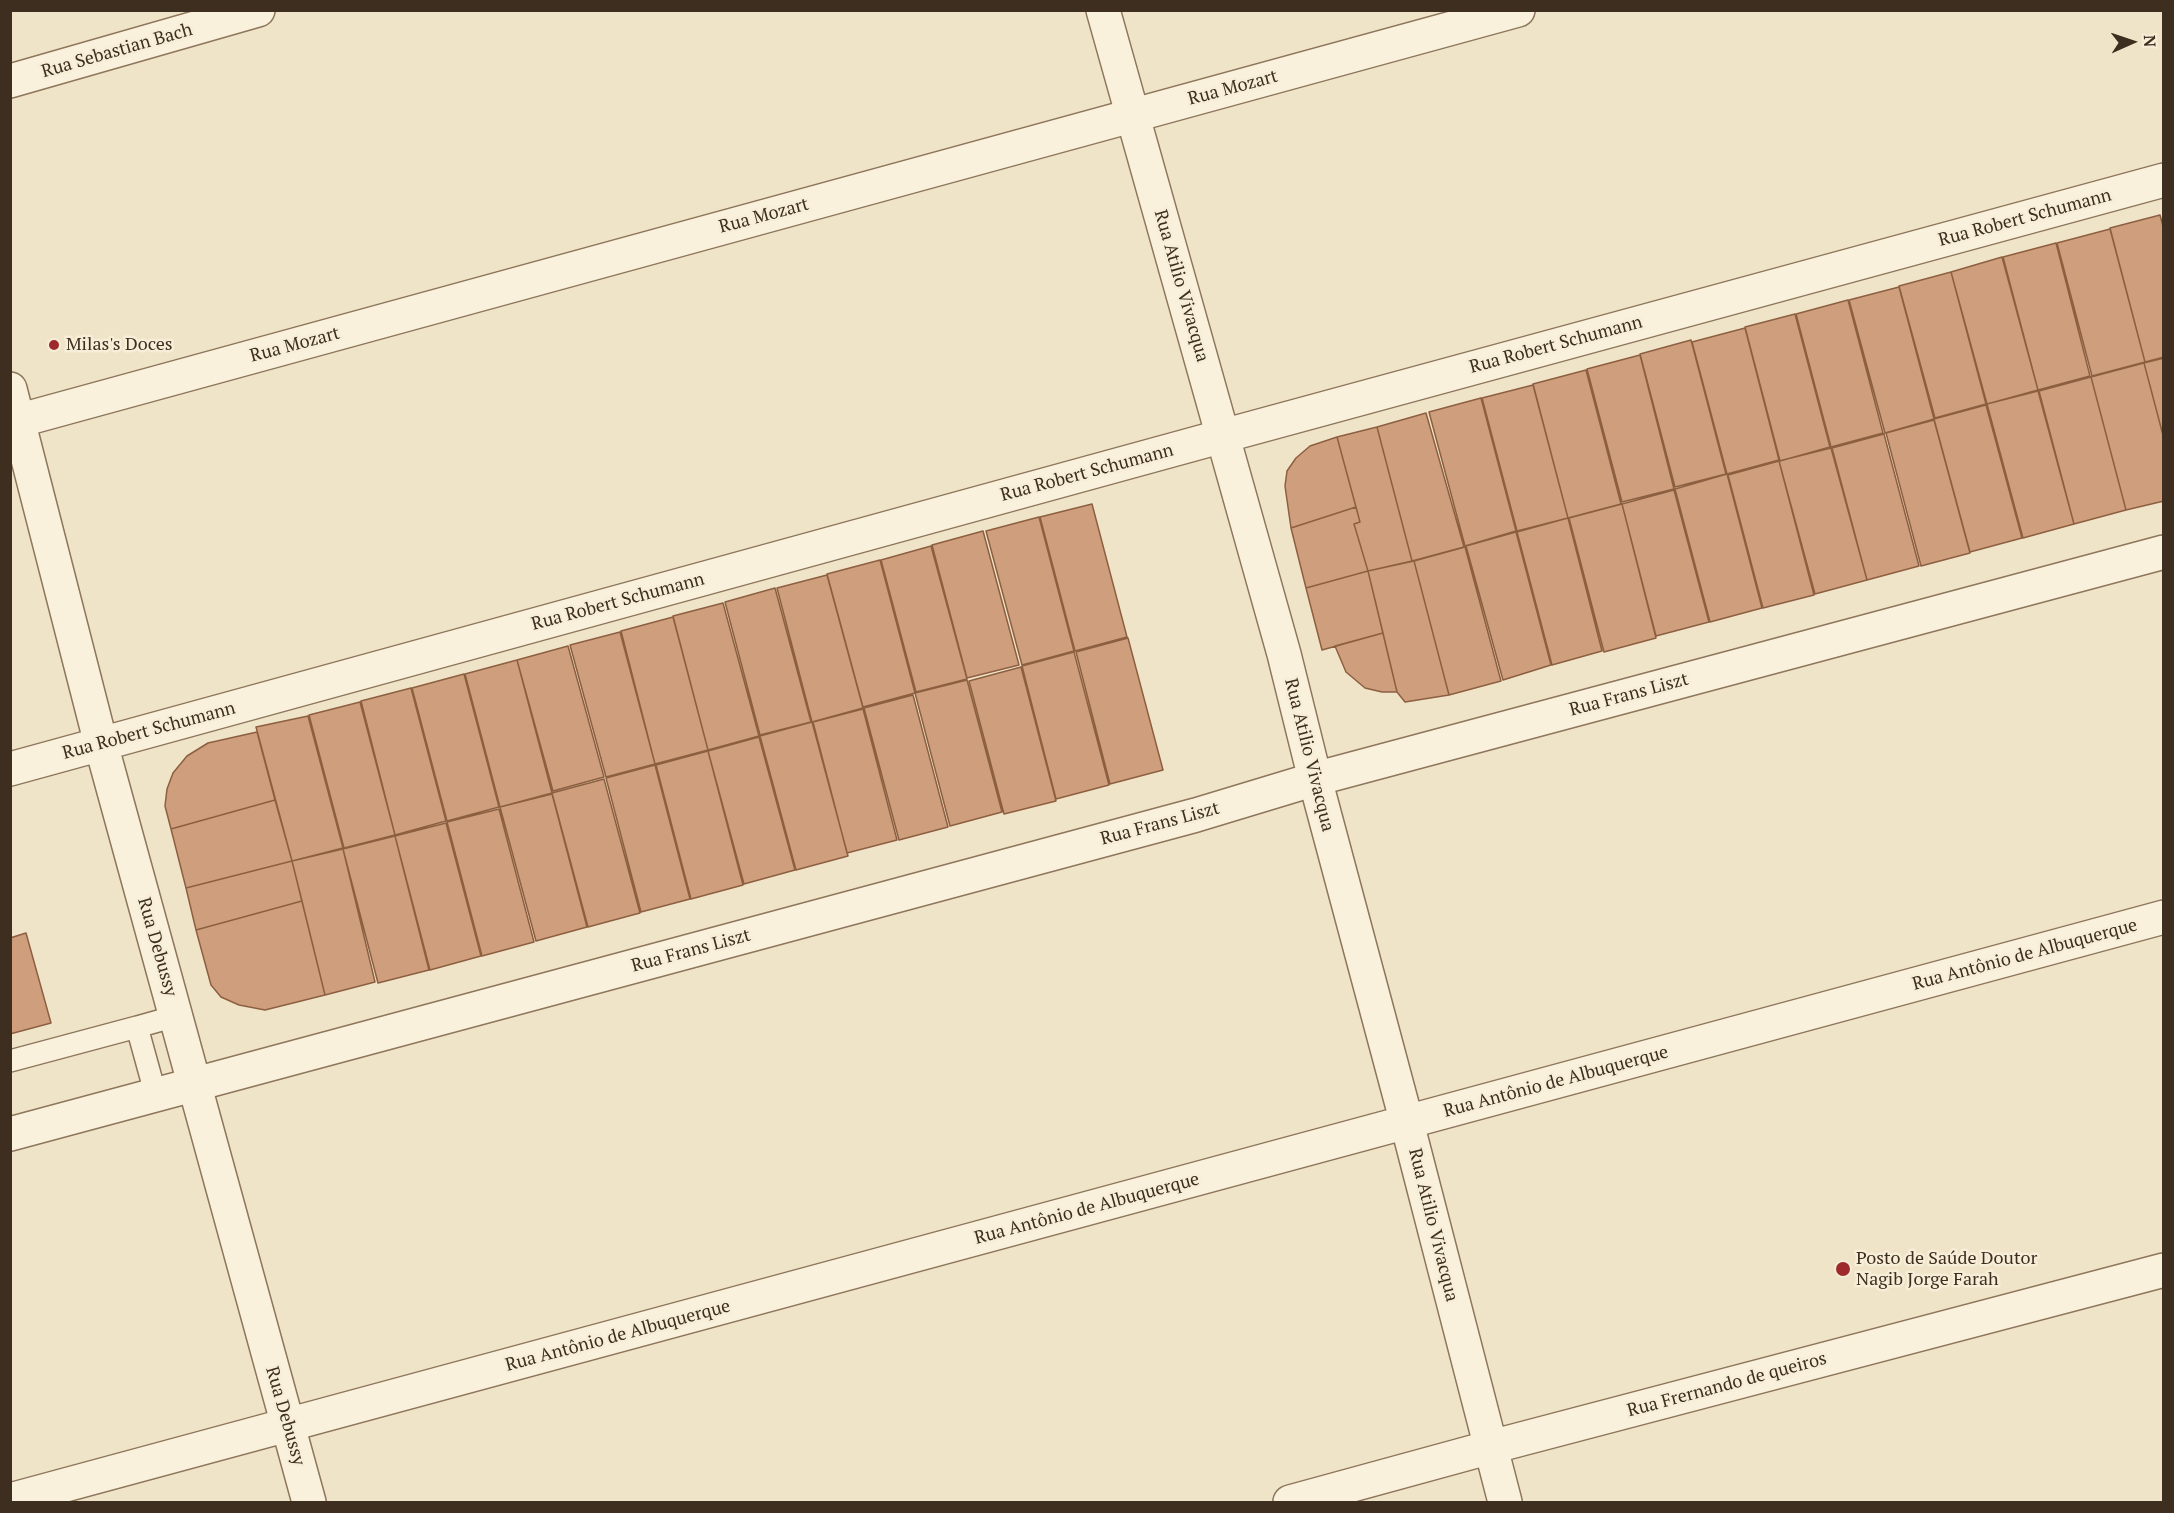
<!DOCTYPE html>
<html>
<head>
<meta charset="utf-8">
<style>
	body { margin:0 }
	#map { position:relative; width:2174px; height:1513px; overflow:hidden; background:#f0e4c8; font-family:"PT Serif",serif }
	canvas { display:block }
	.frame { position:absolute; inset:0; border:12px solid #3d2e20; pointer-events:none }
	.north { position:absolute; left:2102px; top:12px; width:60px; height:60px; -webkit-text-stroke:4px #f7eed8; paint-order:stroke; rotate:87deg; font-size:16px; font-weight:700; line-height:24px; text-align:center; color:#3d2e20 }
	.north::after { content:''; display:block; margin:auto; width:21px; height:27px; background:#3d2e20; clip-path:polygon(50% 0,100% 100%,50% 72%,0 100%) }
</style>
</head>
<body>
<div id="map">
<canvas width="2174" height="1513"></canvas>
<div class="frame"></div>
<div class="north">N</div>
</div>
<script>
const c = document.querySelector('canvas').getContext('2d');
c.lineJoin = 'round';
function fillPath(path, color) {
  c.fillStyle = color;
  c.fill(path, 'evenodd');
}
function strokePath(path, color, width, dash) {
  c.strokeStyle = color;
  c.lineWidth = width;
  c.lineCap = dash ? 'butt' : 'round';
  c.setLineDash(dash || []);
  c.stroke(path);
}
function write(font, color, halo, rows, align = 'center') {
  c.font = font + ' "PT Serif",serif';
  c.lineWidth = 5;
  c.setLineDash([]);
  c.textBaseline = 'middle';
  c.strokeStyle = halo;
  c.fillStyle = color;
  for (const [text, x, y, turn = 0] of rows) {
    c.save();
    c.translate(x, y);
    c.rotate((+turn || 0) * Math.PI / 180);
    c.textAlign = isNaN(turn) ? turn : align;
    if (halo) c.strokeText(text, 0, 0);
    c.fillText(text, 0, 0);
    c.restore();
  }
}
const building = new Path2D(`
	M2160,215L2164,230V357L2145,362L2110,228Z
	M2110,229L2145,362L2092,376L2057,243Z
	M2056,243L2090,376L2038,390L2003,257Z
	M2002,257L2038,390L1987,404L1951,272Z
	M1951,272L1986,404L1935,418L1899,286Z
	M1899,287L1934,419L1885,433L1849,300Z
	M1848,300L1883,433L1831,447L1796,314Z
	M1795,314L1830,447L1780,461L1745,327Z
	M1745,328L1779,460L1727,474L1692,342Z
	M1691,340L1726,474L1675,487L1640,354Z
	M1640,355L1674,489L1622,502L1587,369Z
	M2164,358V439L2144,363Z
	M2144,363L2164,439V501L2126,510L2091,377Z
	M1586,370L1621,504L1568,518L1533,384Z
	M2091,377L2126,510L2074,524L2039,391Z
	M1533,385L1568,518L1517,531L1482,398Z
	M2038,391L2074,524L2023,538L1987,404Z
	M1481,398L1516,531L1465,546L1429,412Z
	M1986,405L2022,538L1970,552L1934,419Z
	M1426,413L1464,547L1412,561L1377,427Z
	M1934,420L1970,553L1921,566L1886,433Z
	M1377,427L1412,561L1368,571L1354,524L1360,522L1337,437Z
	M1884,434L1919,566L1867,580L1832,448Z
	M1337,437L1356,507L1291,528L1285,486L1287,471L1296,458L1310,446Z
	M1831,448L1867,580L1815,594L1779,461Z
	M1779,461L1814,595L1763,608L1728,475Z
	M1727,474L1762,608L1710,622L1675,489Z
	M1674,490L1709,622L1656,636L1622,504Z
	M1092,504L1127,637L1075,651L1040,517Z
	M1622,504L1656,638L1604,652L1569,518Z
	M1356,507L1360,522L1354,524L1368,571L1306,588L1291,528Z
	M1039,517L1074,651L1022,665L986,531Z
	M1568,518L1602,651L1552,665L1517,532Z
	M983,531L1019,665L967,678L932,545Z
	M1516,532L1551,665L1503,680L1466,546Z
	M931,546L967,679L916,692L881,560Z
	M1465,547L1501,681L1449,695L1414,561Z
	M880,560L915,693L863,707L827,574Z
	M1414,561L1449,695L1405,702L1397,692L1368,571Z
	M1368,571L1383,633L1322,650L1306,588Z
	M827,575L863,708L812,722L777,588Z
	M775,588L811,722L760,735L725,602Z
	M723,603L759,736L708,750L673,616Z
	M673,617L708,750L655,764L621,631Z
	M620,632L655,764L606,777L570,645Z
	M1383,633L1397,692H1382L1365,688L1346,672L1335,646Z
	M1128,638L1163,770L1110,784L1076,652Z
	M568,646L604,777L553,791L517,660Z
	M1074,652L1109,785L1056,799L1022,666Z
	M517,660L552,793L500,807L465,674Z
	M1021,667L1056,801L1004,814L969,681Z
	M464,674L499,807L447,821L412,688Z
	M967,680L1002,812L950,826L915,693Z
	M411,688L446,821L395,835L361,701Z
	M913,695L948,827L899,840L864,708Z
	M360,702L395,835L344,848L309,715Z
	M863,709L897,840L847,853L813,722Z
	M308,716L343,848L292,861L256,727Z
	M812,722L848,856L796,870L760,736Z
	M257,732L275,800L171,829L165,806L167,789L173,773L187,756L208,743Z
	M759,737L795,870L744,884L708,751Z
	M708,751L743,885L691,899L656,765Z
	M655,765L690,899L641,912L606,778Z
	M604,779L640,913L588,927L552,793Z
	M552,794L587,927L536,941L500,807Z
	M275,800L292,861L186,888L171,829Z
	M499,809L534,942L482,956L447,822Z
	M446,823L481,956L430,970L395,836Z
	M395,836L429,970L378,983L343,849Z
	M343,849L375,982L325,995L292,861Z
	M292,861L302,901L196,930L186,888Z
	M302,901L325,995L265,1010L239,1005L221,997L211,985L196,930Z
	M26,933L51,1023L10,1034V938Z`);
fillPath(building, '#cf9f7d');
strokePath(building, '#8d5f41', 1.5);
const service = new Path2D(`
	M137,1027L176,1016
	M10,1061L137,1027L156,1096`);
const minor = new Path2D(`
	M10,81L258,10
	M10,389L101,744L309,1502
	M10,423L1518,10
	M10,769L1223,436L2164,180
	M1315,779L1407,1123L1505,1502
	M10,1500L2164,917
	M1290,1502L1491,1447L2164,1270`);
const tertiary = new Path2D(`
	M1103,10L1284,654L1315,779
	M10,1134L1196,815L1315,779L2164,552`);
strokePath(service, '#8d765c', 24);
strokePath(minor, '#8d765c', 36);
strokePath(tertiary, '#8d765c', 36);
strokePath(service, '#faf1dc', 21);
strokePath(minor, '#faf1dc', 33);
strokePath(tertiary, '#faf1dc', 33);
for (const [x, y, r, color] of [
	[54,345,6,"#9e2a2b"],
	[1843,1269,8,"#9e2a2b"]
]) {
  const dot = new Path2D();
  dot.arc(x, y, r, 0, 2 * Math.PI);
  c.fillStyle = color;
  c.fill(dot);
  strokePath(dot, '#f7eed8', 2);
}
write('18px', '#3d2e20', '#f7eed8', [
	["Rua Sebastian Bach",117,51,-16],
	["Rua Mozart",1233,88,-15],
	["Rua Mozart",764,216,-15],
	["Rua Robert Schumann",2025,218,-15],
	["Rua Atilio Vivacqua",1181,286,74],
	["Rua Mozart",295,345,-15],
	["Rua Robert Schumann",1556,345,-15],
	["Rua Robert Schumann",1087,473,-15],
	["Rua Robert Schumann",618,602,-15],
	["Rua Frans Liszt",1629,695,-15],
	["Rua Robert Schumann",149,731,-15],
	["Rua Atilio Vivacqua",1309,755,76],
	["Rua Frans Liszt",1160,824,-15],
	["Rua Debussy",157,947,74],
	["Rua Frans Liszt",691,951,-15],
	["Rua Antônio de Albuquerque",2025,955,-15],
	["Rua Antônio de Albuquerque",1556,1082,-15],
	["Rua Antônio de Albuquerque",1087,1209,-15],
	["Rua Atilio Vivacqua",1433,1225,76],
	["Rua Antônio de Albuquerque",618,1336,-15],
	["Rua Frernando de queiros",1727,1385,-15],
	["Rua Debussy",285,1416,74]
]);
write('18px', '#3d2e20', '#f7eed8', [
	["Milas's Doces",66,345],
	["Posto de Saúde Doutor",1856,1259],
	["Nagib Jorge Farah",1856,1280]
], 'left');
</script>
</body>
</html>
